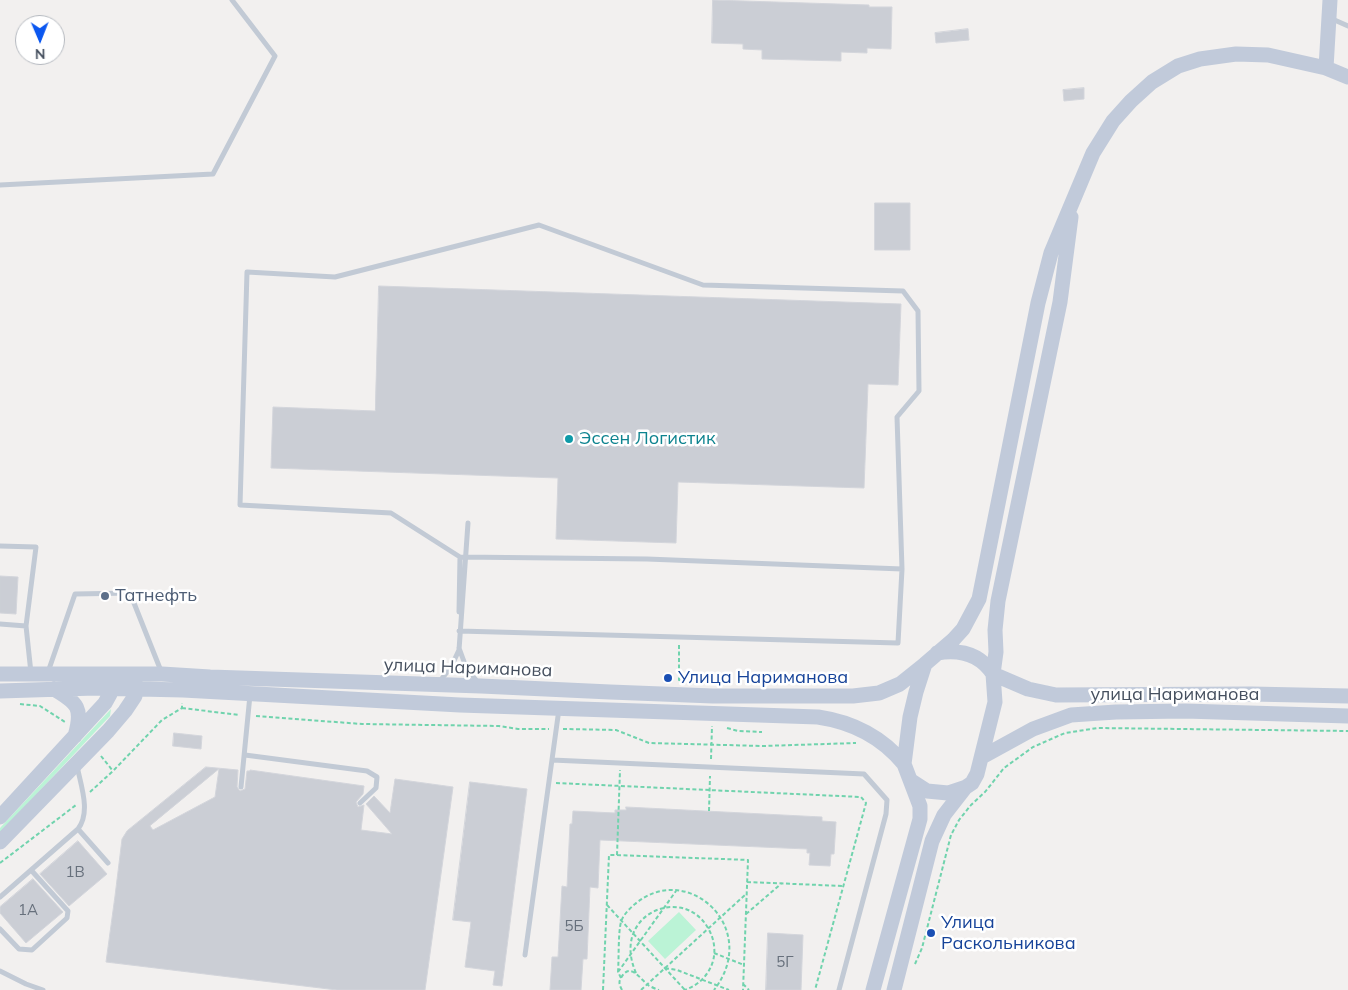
<!DOCTYPE html>
<html>
<head>
<meta charset="utf-8">
<style>
	body { margin:0 }
	#map { position:relative; width:1348px; height:990px; overflow:hidden; background:#f2f0ef; font-family:Mulish,sans-serif }
	canvas { display:block }
	.north { position:absolute; left:15px; top:15px; width:50px; height:50px; box-sizing:border-box; background:#fff; border:1px solid #b5b9bf; border-radius:50%; rotate:179deg; font-size:14px; font-weight:700; line-height:20px; text-align:center; color:#46505f }
	.north::after { content:''; display:block; margin:auto; width:18px; height:22px; background:#0b57f0; clip-path:polygon(50% 0,100% 100%,50% 72%,0 100%) }
</style>
</head>
<body>
<div id="map">
<canvas width="1348" height="990"></canvas>
<div class="north">N</div>
</div>
<script>
const c = document.querySelector('canvas').getContext('2d');
c.lineJoin = 'round';
function fillPath(path, color) {
  c.fillStyle = color;
  c.fill(path, 'evenodd');
}
function strokePath(path, color, width, dash) {
  c.strokeStyle = color;
  c.lineWidth = width;
  c.lineCap = dash ? 'butt' : 'round';
  c.setLineDash(dash || []);
  c.stroke(path);
}
function write(font, color, halo, rows, align = 'center') {
  c.font = font + ' Mulish,sans-serif';
  c.lineWidth = 5;
  c.setLineDash([]);
  c.textBaseline = 'middle';
  c.strokeStyle = halo;
  c.fillStyle = color;
  for (const [text, x, y, turn = 0] of rows) {
    c.save();
    c.translate(x, y);
    c.rotate((+turn || 0) * Math.PI / 180);
    c.textAlign = isNaN(turn) ? turn : align;
    if (halo) c.strokeText(text, 0, 0);
    c.fillText(text, 0, 0);
    c.restore();
  }
}
fillPath(new Path2D(`
	M111,709L110,716L0,833V828Z
	M679,912L696,930L665,959L648,941Z`), '#bbf3d6');
const building = new Path2D(`
	M713,0L869,5V7H892L891,49L867,48V53L841,52V61L762,59V50L743,49V44L712,43Z
	M968,29L969,40L936,43L935,33Z
	M1084,88V99L1064,101L1063,90Z
	M875,203H910V250H875Z
	M379,286L901,304L898,385L868,384L864,488L678,482L676,543L556,539L558,478L271,468L273,407L375,411Z
	M0,576L18,577L16,614L0,613Z
	M174,733L202,736L201,749L173,746Z
	M206,767L238,770L237,787L240,791L245,789L247,771H250V770L364,786L363,794L356,802L358,807L364,805L361,830L392,834L366,804L374,796L390,813L395,779L453,787L425,990H337L106,962L115,896L122,839L127,831ZM219,769L215,797L153,830L150,826Z
	M470,782L527,789L502,986L493,985L495,971L465,967L471,922L453,920Z
	M626,807L822,817V821L836,822L834,854H831L830,866L809,865L810,853H807V849L600,840L598,888L590,887L587,959H583L581,990H550L552,957H558L562,886L567,887L570,824H572L573,811L615,813V810H626Z
	M78,841L107,874L69,906L40,874Z
	M33,879L63,912L26,943L0,913V907Z
	M768,933L803,935L801,990H766Z`);
fillPath(building, '#cbced5');
strokePath(building, '#d3d5db', 1);
strokePath(new Path2D(`
	M679,645V680L687,681
	M20,704L40,706L65,722
	M182,708L239,715
	M256,716L362,724L499,726L518,729H549
	M727,728L738,731L762,732
	M563,729L616,730L649,743L763,746L856,743
	M101,756L113,771
	M711,759L712,726
	M556,783L861,797L866,803L815,990
	M90,792L113,771L162,720L182,708V703
	M709,811L710,776
	M617,855L748,860L743,990
	M0,863L76,805
	M747,882L843,886
	M607,905L685,990
	M746,914L782,883
	M714,953L744,965
	M915,964L922,948L951,835L959,820L971,805L985,792L1004,768L1033,747L1065,733L1098,728L1348,731
	M665,968L677,970L729,990
	M618,972L676,891
	M636,973C610,914 683,884 708,928C714,938 716,950 713,961C709,975 698,986 684,990
	M621,978L618,972C619,959 618,933 621,922C623,915 630,908 635,904C687,860 762,928 714,990
	M743,984L749,990
	M603,990L609,855H617L620,770
	M622,990C620,986 618,982 621,978C630,961 641,980 648,985C651,987 656,989 659,990
	M641,990L746,894`), '#70d3ad', 2, [4, 2.5]);
strokePath(new Path2D(`
	M1330,18L1348,26
	M0,185L213,174L275,56L232,0
	M0,546L36,547L26,626
	M459,612L460,557
	M0,624L26,626L31,673
	M459,631L898,643L902,569L897,417L919,391L918,311L903,291L703,285L539,225L335,277L247,272L240,505L391,513L460,557L647,559L902,569
	M459,648L466,667L479,684
	M48,672L75,594L130,593L161,671
	M440,681L451,667L459,650L468,523
	M245,755L367,771L377,777L376,788L360,803
	M552,760L864,774L887,800L886,814L839,990
	M241,787L250,695
	M78,829L108,863
	M0,897L78,829C91,812 81,786 77,766
	M0,929L19,949L32,950L67,918L68,911L31,870
	M525,955L559,709
	M0,971L26,984L43,990`), '#c2cad5', 5);
strokePath(new Path2D(`
	M1326,68L1330,0
	M937,653C960,649 980,654 993,674
	M0,674H162L210,677L481,686L610,692L713,696H853L879,693L900,684L925,664
	M993,674L1028,689L1056,695L1251,694L1348,696
	M54,689C78,703 83,708 75,736
	M0,691L95,688L183,690L460,705L818,717C852,722 882,737 904,764
	M982,757L1033,729L1071,715L1116,712L1185,711L1348,716
	M910,780L927,791L948,793L966,787L972,783L977,774L995,702L993,674L996,652L995,630L998,601L1060,302L1071,217
	M0,817L105,703L110,694V680
	M0,842L108,731L125,711L135,696V680
	M873,990L920,819V806L904,764L910,717L916,692L925,664L953,640L963,629L979,599L1038,303L1051,253L1093,153L1113,121L1131,101L1152,82L1178,66L1200,59L1236,54L1268,55L1326,68L1348,77
	M894,990L932,841L944,815L965,788`), '#c1cada', 15);
for (const [x, y, r, color] of [
	[569,439,5,"#0f9aa8"],
	[105,596,5,"#5c6f8a"],
	[668,678,5,"#1a4fb4"],
	[931,933,5,"#1a4fb4"]
]) {
  const dot = new Path2D();
  dot.arc(x, y, r, 0, 2 * Math.PI);
  c.fillStyle = color;
  c.fill(dot);
  strokePath(dot, '#fff', 2);
}
write('15px', '#67707c', null, [
	["1В",75,872],
	["1А",28,910],
	["5Б",574,926],
	["5Г",785,962]
]);
write('18px', '#0d838f', '#fff', [
	["Эссен Логистик",579,439]
], 'left');
write('18px', '#4e5e75', '#fff', [
	["Татнефть",115,596]
], 'left');
write('18px', '#46505f', '#fff', [
	["улица Нариманова",468,668,2],
	["улица Нариманова",1175,695]
]);
write('18px', '#164399', '#fff', [
	["Улица Нариманова",678,678],
	["Улица",941,923],
	["Раскольникова",941,944]
], 'left');
</script>
</body>
</html>
